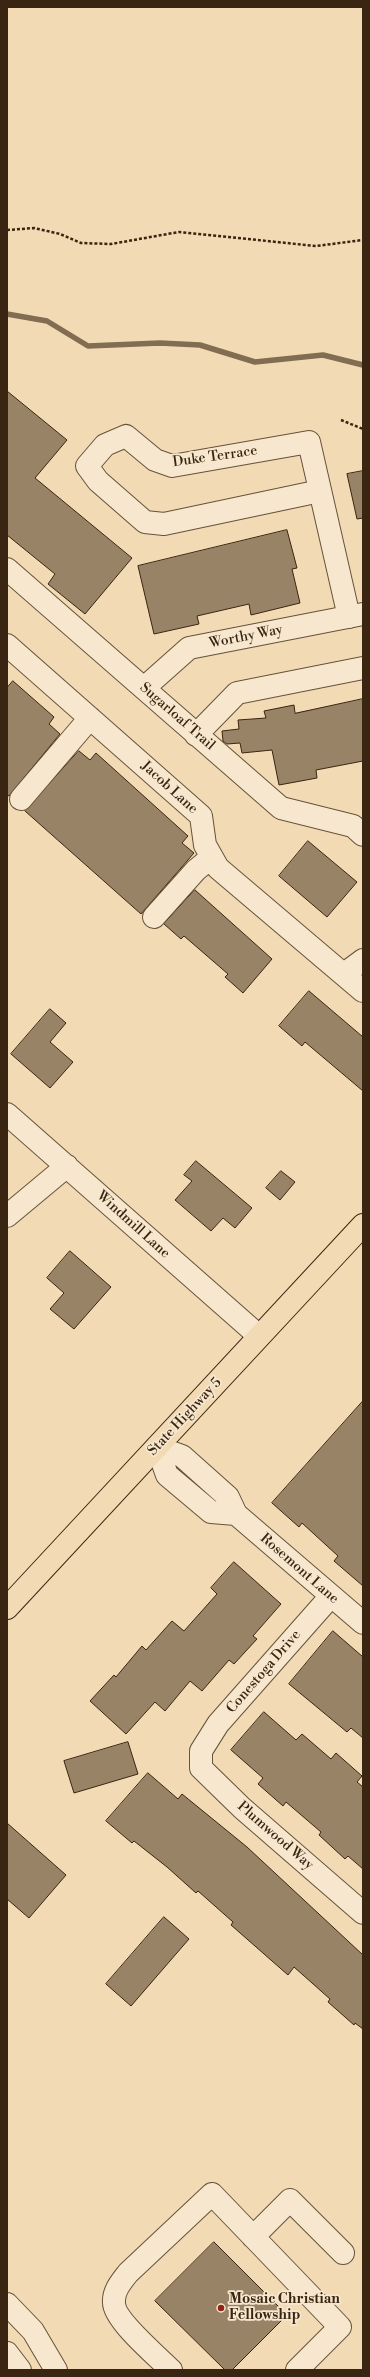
<!DOCTYPE html>
<html>
<head>
<meta charset="utf-8">
<style>
	body { margin:0 }
	#map { position:relative; width:370px; height:2377px; overflow:hidden; background:#f1dab4; font-family:"Libre Bodoni",serif }
	canvas { display:block }
	.frame { position:absolute; inset:0; border:8px solid #392511; pointer-events:none }
</style>
</head>
<body>
<div id="map">
<canvas width="370" height="2377"></canvas>
<div class="frame"></div>
</div>
<script>
const c = document.querySelector('canvas').getContext('2d');
c.lineJoin = 'round';
function strokePath(path, color, width, dash) {
  c.strokeStyle = color;
  c.lineWidth = width;
  c.lineCap = dash ? 'butt' : 'round';
  c.setLineDash(dash || []);
  c.stroke(path);
}
function fillPath(path, color) {
  c.fillStyle = color;
  c.fill(path, 'evenodd');
}
function write(font, color, halo, rows, align = 'center') {
  c.font = font + ' "Libre Bodoni",serif';
  c.lineWidth = 3.5;
  c.setLineDash([]);
  c.textBaseline = 'middle';
  c.strokeStyle = halo;
  c.fillStyle = color;
  for (const [text, x, y, turn = 0] of rows) {
    c.save();
    c.translate(x, y);
    c.rotate((+turn || 0) * Math.PI / 180);
    c.textAlign = isNaN(turn) ? turn : align;
    if (halo) c.strokeText(text, 0, 0);
    c.fillText(text, 0, 0);
    c.restore();
  }
}
strokePath(new Path2D(`
	M7,314L47,321L88,346L160,343L200,345L255,362L323,355L363,365`), '#826c52', 5.5);
const building = new Path2D(`
	M7,391L67,440L35,478L132,558L85,614L48,584L55,574L7,535Z
	M363,471V518L357,519L347,474Z
	M287,530L297,568L292,569L300,603L251,615L249,604L197,616L199,624L154,634L138,566Z
	M13,681L54,717L49,724L60,734L9,796L7,795V688Z
	M363,699V761L316,770L317,778L279,785L272,750L242,753L240,743L227,744L223,741L222,731L239,729L238,720L266,718L264,711L294,705L295,713Z
	M79,751L90,760L96,753L188,836L182,843L194,853L141,914L25,811Z
	M308,841L357,882L327,917L279,876Z
	M195,890L272,959L243,993L225,977L228,974L184,936L181,939L164,924Z
	M309,991L363,1037V1091L305,1042L302,1046L279,1026Z
	M50,1009L66,1023L50,1042L73,1062L50,1088L11,1054Z
	M196,1161L252,1208L235,1228L223,1218L211,1231L175,1200L192,1181L184,1175Z
	M281,1171L295,1182L280,1200L266,1188Z
	M70,1251L111,1287L74,1329L50,1309L64,1293L47,1278Z
	M363,1401V1586L334,1561L338,1556L302,1523L299,1527L272,1503Z
	M234,1562L281,1604L253,1636L257,1639L234,1664L229,1660L202,1691L190,1681L165,1711L155,1702L126,1734L90,1701L114,1675L116,1677L142,1646L146,1650L172,1621L184,1631L217,1594L211,1588Z
	M333,1631L363,1657V1738L351,1728L347,1732L289,1684Z
	M264,1712L296,1740L302,1734L331,1759L336,1753L362,1776L357,1782L363,1787V1869L348,1856L345,1859L319,1835L321,1832L286,1802L283,1806L258,1784L263,1778L231,1750Z
	M128,1742L138,1774L74,1793L64,1761Z
	M148,1773L178,1799L182,1794L247,1847L363,1955V2029L355,2023L354,2025L328,2002L330,1999L294,1967L288,1975L231,1925L233,1922L198,1891L196,1893L167,1867L134,1841L132,1843L106,1821Z
	M7,1823L66,1875L29,1918L7,1899Z
	M164,1917L189,1939L131,2006L106,1984Z
	M214,2242L287,2315L232,2370H225L155,2301Z`);
fillPath(building, '#998366');
strokePath(building, '#392511', 1);
const minor = new Path2D(`
	M320,491L164,524L145,522L98,481L87,466L105,445L126,436L155,460L172,466L309,442L349,617
	M7,569L281,808L353,826L363,835
	M7,645L201,816L205,845L218,868L363,991
	M144,688L189,648L363,614
	M196,735L237,693L363,668
	M21,799L90,718
	M154,917L196,870L212,857
	M344,974L363,960
	M7,1114L259,1336
	M7,1216L67,1166
	M157,1447L182,1456L228,1497L236,1514L363,1623
	M157,1447L167,1475L211,1512L236,1514
	M331,1596L218,1724L201,1751V1768L242,1808L363,1913
	M253,2237L290,2200L343,2253
	M7,2304L33,2331L56,2370
	M7,2353L20,2370
	M171,2370C158,2357 114,2320 114,2303C113,2291 121,2282 128,2273L212,2194L340,2327L297,2370`);
const major = new Path2D(`
	M7,1608L363,1225`);
strokePath(minor, '#67523a', 24);
strokePath(major, '#392511', 24);
strokePath(new Path2D(`
	M7,230L34,228L60,234L81,243L111,244L179,232L316,246L363,240
	M341,420L363,429`), '#392511', 2.5, [3, 2]);
strokePath(minor, '#f6e7ce', 22);
strokePath(major, '#f1dab4', 22);
for (const [x, y, r, color] of [
	[221,2308,4,"#8f2418"]
]) {
  const dot = new Path2D();
  dot.arc(x, y, r, 0, 2 * Math.PI);
  c.fillStyle = color;
  c.fill(dot);
  strokePath(dot, '#f6e7ce', 1.5);
}
write('14px', '#392511', '#f6e7ce', [
	["Duke Terrace",215,457,-8],
	["Worthy Way",246,637,-11],
	["Sugarloaf Trail",177,717,41],
	["Jacob Lane",169,788,42],
	["Windmill Lane",133,1225,42],
	["State Highway 5",185,1417,-47],
	["Rosemont Lane",299,1569,41],
	["Conestoga Drive",264,1672,-49],
	["Plumwood Way",275,1836,41]
]);
write('bold 14px', '#392511', '#f6e7ce', [
	["Mosaic Christian",229,2300],
	["Fellowship",229,2316]
], 'left');
</script>
</body>
</html>
